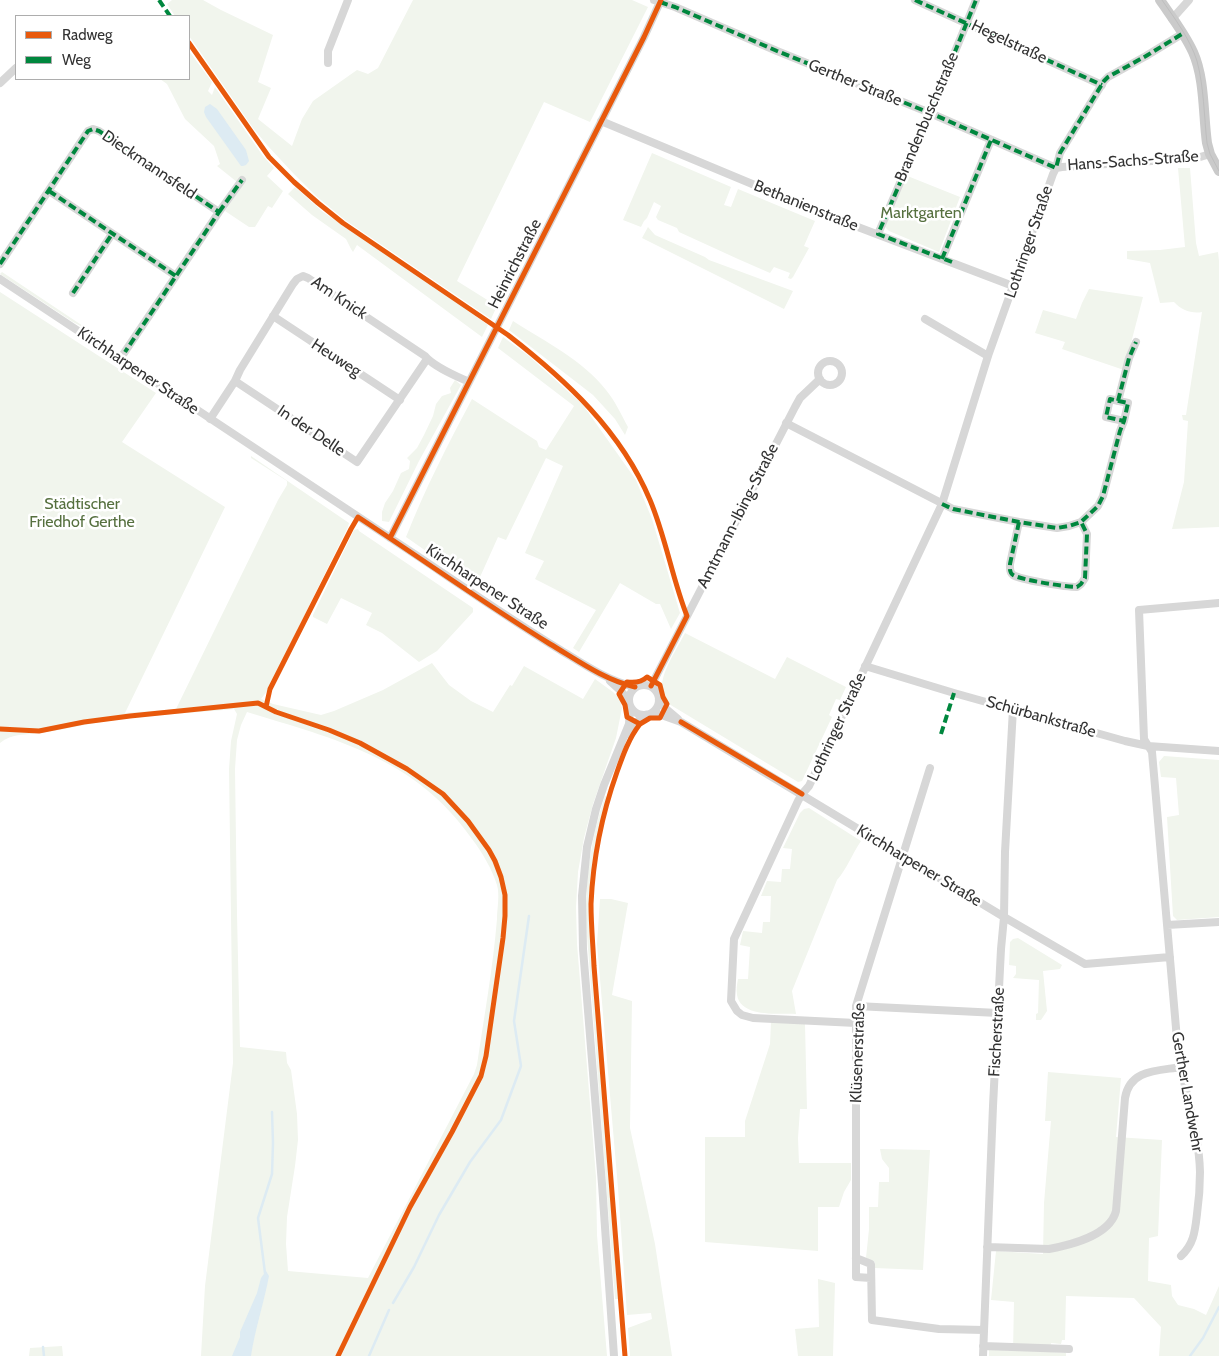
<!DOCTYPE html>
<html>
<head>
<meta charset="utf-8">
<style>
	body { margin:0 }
	#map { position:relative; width:1219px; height:1356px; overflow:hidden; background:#fff; font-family:Cabin,sans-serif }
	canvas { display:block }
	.legend { position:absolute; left:15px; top:15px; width:175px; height:65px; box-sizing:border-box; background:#fff; border:1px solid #adadad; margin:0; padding:6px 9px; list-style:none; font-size:15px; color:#333 }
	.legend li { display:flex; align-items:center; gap:10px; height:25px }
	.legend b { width:25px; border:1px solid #adadad }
</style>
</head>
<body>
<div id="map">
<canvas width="1219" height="1356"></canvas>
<ul class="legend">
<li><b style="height:6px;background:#e8590c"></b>Radweg</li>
<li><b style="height:6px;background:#00873e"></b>Weg</li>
</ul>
</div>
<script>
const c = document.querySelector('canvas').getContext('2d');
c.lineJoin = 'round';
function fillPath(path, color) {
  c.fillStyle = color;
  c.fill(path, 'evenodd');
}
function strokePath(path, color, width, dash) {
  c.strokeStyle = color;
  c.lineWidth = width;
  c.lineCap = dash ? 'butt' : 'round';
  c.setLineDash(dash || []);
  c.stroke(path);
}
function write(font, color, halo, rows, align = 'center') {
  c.font = font + ' Cabin,sans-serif';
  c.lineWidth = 5;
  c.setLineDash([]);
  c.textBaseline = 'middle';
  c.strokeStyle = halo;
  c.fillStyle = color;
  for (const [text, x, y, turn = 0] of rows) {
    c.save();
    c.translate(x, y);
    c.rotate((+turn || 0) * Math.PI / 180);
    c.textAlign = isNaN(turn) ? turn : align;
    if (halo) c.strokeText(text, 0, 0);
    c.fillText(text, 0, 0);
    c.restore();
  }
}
fillPath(new Path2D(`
	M172,0H203L221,10L273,35L258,82L271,88L258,119L292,146L302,119L313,101L357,70L368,74L378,68L413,0H632L648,7L590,122L544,102L457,281L497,306L491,319L345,220L316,196L293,173L267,145L253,128L189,36V16H175L167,4Z
	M189,51L212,82L208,91L212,95L215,87L263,156L274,168L267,176L283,191L272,208L268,206L255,227H249L225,211L242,186L217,166L220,164L214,146L185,119L167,84L160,79H189Z
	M652,153L731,187L724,205L731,207L738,189L815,221L804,246L809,248L793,277L791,279L788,278L790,273L774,267L770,273L738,259L679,232L677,228L658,220L656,217L661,206L654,202L647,218L644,221L641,227L623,220Z
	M1178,168H1190L1196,243L1199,256L1218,252L1219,261V527L1172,529L1184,482L1188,421L1183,420L1182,415H1186L1202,312C1192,314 1181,310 1174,302L1160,303L1150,263L1127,259V251L1160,250L1185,247Z
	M905,175L960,197L939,252L889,231L883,225Z
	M295,187L323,212L452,299L488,325L482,337L357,245L353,252L351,249L346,239L312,215L288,194Z
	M648,227L655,235L705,257L709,260L793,291L784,309L642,238Z
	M2,272L92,332L73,322L0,274Z
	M1089,289L1143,297L1124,370L1062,349L1065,342L1035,333L1043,310L1076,319L1082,303Z
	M0,292L156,393L122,442L225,507L125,713L176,709L278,500L287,485V481L251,458V456L349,523L348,527L267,691L261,699L273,704L321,715L334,711L383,690L432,663L449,685L471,701L493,712L510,685L512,686L524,666L583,699L595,679L613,692L620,699L622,708L616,738L593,804L584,838L578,872L576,907L577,944L596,1177L597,1235L607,1356H201L205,1286L233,1063L229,769L231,741L237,714L234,709C192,713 150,715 108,721C85,724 63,730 40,733C26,735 12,733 0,743ZM247,712C335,739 416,758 472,839C482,852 492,869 497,885C500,895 497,909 497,919C493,968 484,1017 477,1065L474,1074L368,1278L288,1271L286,1244L287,1217L295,1166L298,1140L297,1114L291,1070L287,1063L286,1052L240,1047L237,914L235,769L237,740L241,725Z
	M513,321C544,341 583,360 606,390C615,401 621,414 628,427L625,435L615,419L593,395L509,330Z
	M503,337L529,356L583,405L636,480L652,519L680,613L671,629L660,604H656L620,583L579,652L573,648L596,610L535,579L544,561L525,553L563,466L546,458L506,540L498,537L476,586L406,537C425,489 448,444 472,399L537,441L539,447L546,450L574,406L498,348Z
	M455,380L461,385L419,461L389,522L382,521V512L385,503L393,491L401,473L409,469L410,461L407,458L417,448L424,435L433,416L436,404L442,396L451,393L450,388Z
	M358,529L359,531L473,608V612L437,651L419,662L382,633L366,625L372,613L341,598L327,624L313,617V615L354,530Z
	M685,633L775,679L787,657L846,687L840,700L836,699L829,715L832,717L802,781L798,782L669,704C665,698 662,691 662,685C663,669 678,647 685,633Z
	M1164,756L1219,760V917L1177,920L1173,916L1167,817L1179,815L1176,778L1161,777L1159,762Z
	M605,796L607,797C593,845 588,890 590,940L618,1299H615L586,923C585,879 591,837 605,796Z
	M809,808L861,841C852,854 847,869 837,880L792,991L796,1014C779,1013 741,1018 737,995C736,990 737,984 738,979H748L750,947L740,945L743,931L762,933L763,922H770L771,896H761L767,881L781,882L782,869H790L792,849L783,848L800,813L804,809Z
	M600,899H611L628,903L612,995L632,1001L630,1128L655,1244L672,1356H630L628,1328L652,1319L651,1313L627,1315L618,1188L597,944Z
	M1018,938L1062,965L1060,969L1043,971L1047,1011L1041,1020H1036V1014L1038,1013L1039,980L1013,978L1016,974V966L1009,965L1010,942L1013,939Z
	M771,1022L805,1024L807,1109H800L798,1138L799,1163H851V1180L844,1192L839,1207H818V1251L705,1242V1137H745V1121L770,1044Z
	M1048,1072L1121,1078L1116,1137L1162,1140L1158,1236L1149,1238L1148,1281L1171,1285L1172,1296L1178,1305L1194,1309L1206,1315L1219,1286V1356H1159L1161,1327L1134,1298L1066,1296L1065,1340H1062L1061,1344L1051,1343L1052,1352L1066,1353V1356H989V1349L1013,1351L1014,1302L991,1300L996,1251L1043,1254L1044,1203L1051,1121H1045Z
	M880,1149L930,1150L923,1270L875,1268V1262L866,1258L869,1229V1207H878L879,1182H889V1168L882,1159Z
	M818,1279L835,1283L833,1356H798L795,1329L819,1327Z
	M62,1346L63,1356H29L30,1348Z`), '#f1f5ed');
fillPath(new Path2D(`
	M210,104L217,109L246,150L249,161L246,165L243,166H241L206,117L204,112L205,107Z
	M266,1271L269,1276C264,1303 255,1329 251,1356H232L240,1337V1332L257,1293L261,1278Z`), '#ddebf3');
strokePath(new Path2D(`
	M265,1273L258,1218L272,1174L273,1143L272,1112
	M393,1303L414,1267L439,1215L470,1162L501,1120L521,1066L514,1021L529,916
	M43,1347L44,1356
	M369,1356L389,1310
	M1190,1356L1203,1338L1219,1307`), '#ddebf3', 2.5);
strokePath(new Path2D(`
	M654,0L675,7L777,51L930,113L1056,168
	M915,0L1102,85
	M1172,19L1189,0
	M328,63V51L348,0
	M0,83L16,68
	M601,121L829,216L1013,286
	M1056,168L1062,167L1197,158L1210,154
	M49,191L176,276
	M219,212L242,180
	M878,234L930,113L976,0
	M942,259L991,140
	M0,264L88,131L93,129L99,131L219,212L120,359
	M0,279L419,557C465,588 510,619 557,648C582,663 607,681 635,687
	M73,293L112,234
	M273,316L400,400
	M925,319L988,356
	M818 373a12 12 0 1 1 24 0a12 12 0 1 1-24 0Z
	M235,381L357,462L427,359
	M1118,401L1129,358L1136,342
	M210,419L235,381L240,370L293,284L297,279L303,276L308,278L425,356C434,367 456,376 469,382
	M786,423L953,509L1019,522L1057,528L1069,526L1081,522L1098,506L1103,496L1120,431L1124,421L1128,403L1110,399L1106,417L1124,421
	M1019,522L1010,564C1010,568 1009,572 1013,575C1021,580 1066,587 1077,587L1081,584L1085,578L1087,534L1081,522
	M390,538L644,37L661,0
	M865,666L954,693L1125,741L1148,746L1219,751
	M610,681L621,691L629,701
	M629 700a15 15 0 1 1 30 0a15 15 0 1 1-30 0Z
	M651,686L795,407L800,398L820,379
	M659,700L665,708L678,719
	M653,712L681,722L1004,917L1085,964L1170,957
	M628,734L637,722L646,715
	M1167,925L1219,922
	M856,1006L998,1013
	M856,1023L753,1018L742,1015L737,1011L731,1001L734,939L798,801L802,794L809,786L942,504L988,356L1053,174L1056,168L1060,153L1104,81L1108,77L1146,56L1182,34
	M987,1247L1049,1249C1071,1245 1110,1235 1116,1211L1125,1098C1130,1069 1158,1071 1181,1067
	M1181,1256C1194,1244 1195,1231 1197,1214C1199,1200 1200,1186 1200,1172C1199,1131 1184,1091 1178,1051L1152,752L1144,739L1139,610L1219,603
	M856,1258L871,1264L872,1320L939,1329L984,1330
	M871,1278L856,1277V1006L930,768
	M983,1346L1069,1349
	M614,1356L602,1184L583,949L582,896L587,847L596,809L604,785L629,724L630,708
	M983,1356L993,1106L1001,949L1004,917L1005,852L1013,709`), '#d7d7d7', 8);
strokePath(new Path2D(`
	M1160,0C1171,16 1185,34 1193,52C1205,79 1203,114 1207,143L1210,154L1219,171`), '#cacaca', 10);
strokePath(new Path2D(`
	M1162,0C1175,19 1190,39 1197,61C1204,87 1204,116 1207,143L1210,154L1219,171`), '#bebebe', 1);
strokePath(new Path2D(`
	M159,0L170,16
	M915,0L1102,85
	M660,2L675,7L777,51L930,113L1056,168L1060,153L1104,81L1108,77L1146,56L1182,34
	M49,191L176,276
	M219,212L242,180
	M942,259L991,140
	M952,262L878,234L930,113L976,0
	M0,264L88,131L93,129L99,131L219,212L125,352
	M73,293L112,234
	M1118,401L1129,358L1136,342
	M942,504L953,509L1019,522L1057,528L1069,526L1081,522L1098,506L1103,496L1120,431L1124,421L1128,403L1110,399L1106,417L1124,421
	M1019,522L1010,564C1010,568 1009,572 1013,575C1021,580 1066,587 1077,587L1081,584L1085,578L1087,534L1081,522
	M941,734L954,693`), '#00873e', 4, [8, 4]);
strokePath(new Path2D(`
	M189,43L269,157L294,182L318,203L343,223L508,335C566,380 621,431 650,500C666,538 672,578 687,616L651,686
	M390,538L644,37L661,0
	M647,677L660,685L663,697L667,704L660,718H650L640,724L627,717L625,705L619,694L627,682C635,683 642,682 647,677Z
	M266,707L270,689L351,529L358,517C422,559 485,604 550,644C577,660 604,680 635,687
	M681,722L802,794
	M0,729L39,731L84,722L130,716L258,703L276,712L329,730L360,743L407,769L443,794L468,821L489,850L495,861L501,877L505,895V916L503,938L486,1056L481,1076L452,1132L410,1207L338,1356
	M625,1356L594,966C593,945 591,925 591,904C593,859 602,814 617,772C623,755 629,738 640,724`), '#e8590c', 5);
write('16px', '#333', '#fff', [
	["Hegelstraße",1009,42,25],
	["Gerther Straße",855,83,22],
	["Brandenbuschstraße",927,117,-67],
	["Hans-Sachs-Straße",1133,161,-4],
	["Dieckmannsfeld",149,165,34],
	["Bethanienstraße",806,206,22],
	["Lothringer Straße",1029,242,-71],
	["Heinrichstraße",515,264,-63],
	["Am Knick",339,298,34],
	["Heuweg",336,358,33],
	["Kirchharpener Straße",138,371,34],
	["In der Delle",311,431,34],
	["Amtmann-Ibing-Straße",738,516,-63],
	["Kirchharpener Straße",487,587,33],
	["Schürbankstraße",1041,717,16],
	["Lothringer Straße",837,727,-65],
	["Kirchharpener Straße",919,866,31],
	["Fischerstraße",997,1032,-87],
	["Klüsenerstraße",858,1053,-88],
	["Gerther Landwehr",1187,1092,80]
]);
write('16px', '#56703f', '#fff', [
	["Marktgarten",921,213],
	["Städtischer",82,504],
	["Friedhof Gerthe",82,522]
]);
</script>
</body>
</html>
